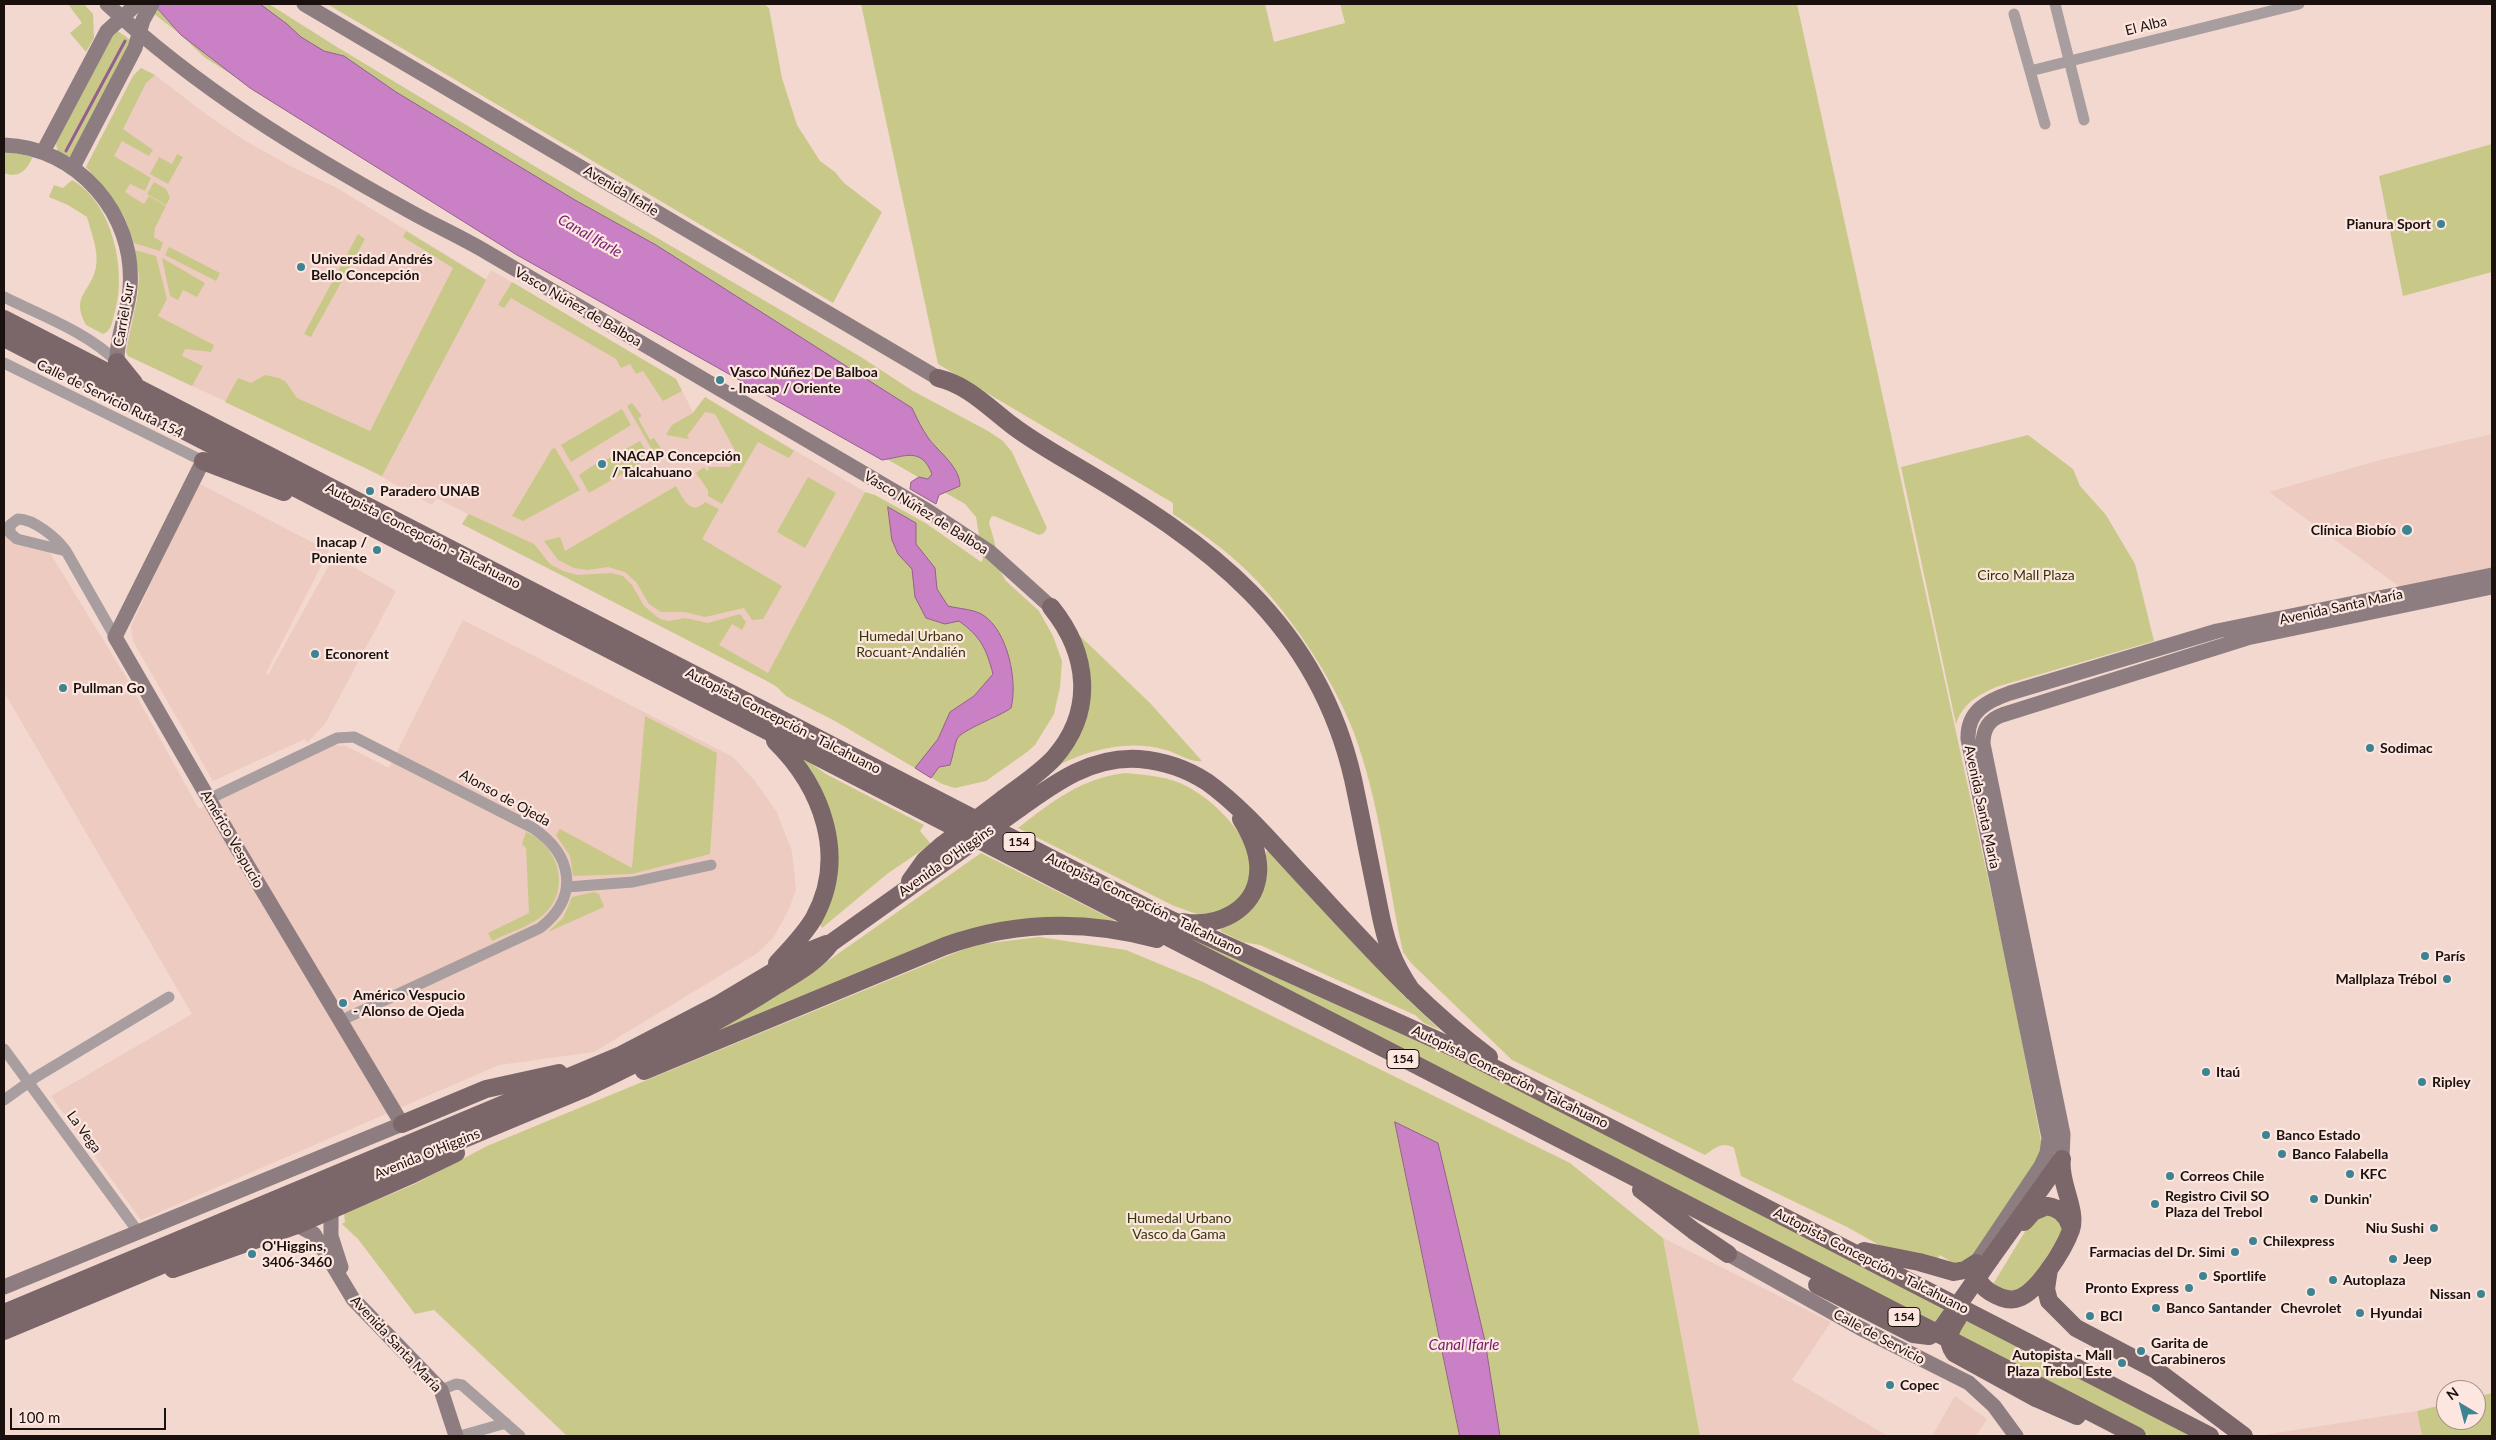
<!DOCTYPE html>
<html>
<head>
<meta charset="utf-8">
<style>
	body { margin:0 }
	#map { position:relative; width:2496px; height:1440px; overflow:hidden; background:#f2d8cf; font-family:Lato,sans-serif }
	canvas { display:block }
	.frame { position:absolute; inset:0; border:5px solid #1a110e; pointer-events:none }
	.north { position:absolute; left:2436px; top:1380px; width:50px; height:50px; box-sizing:border-box; background:#fce6df; border:1px solid #a2918b; border-radius:50%; rotate:323deg; font-size:14px; font-weight:700; line-height:20px; text-align:center; color:#1a110e }
	.north::after { content:''; display:block; margin:auto; width:18px; height:22px; background:#3e8391; clip-path:polygon(50% 0,100% 100%,50% 72%,0 100%) }
	.scale { position:absolute; left:10px; top:1408px; width:156px; height:22px; box-sizing:border-box; border:2px solid #1a110e; border-top:0; padding-left:6px; font-size:15px; line-height:18px; white-space:nowrap; color:#1a110e; -webkit-text-stroke:4px #fce6df; paint-order:stroke }
</style>
</head>
<body>
<div id="map">
<canvas width="2496" height="1440"></canvas>
<div class="frame"></div>
<div class="north">N</div>
<div class="scale">100 m</div>
</div>
<script>
const c = document.querySelector('canvas').getContext('2d');
c.lineJoin = 'round';
function fillPath(path, color) {
  c.fillStyle = color;
  c.fill(path, 'evenodd');
}
function strokePath(path, color, width, dash) {
  c.strokeStyle = color;
  c.lineWidth = width;
  c.lineCap = dash ? 'butt' : 'round';
  c.setLineDash(dash || []);
  c.stroke(path);
}
function write(font, color, halo, rows, align = 'center') {
  c.font = font + ' Lato,sans-serif';
  c.lineWidth = 4.5;
  c.setLineDash([]);
  c.textBaseline = 'middle';
  c.strokeStyle = halo;
  c.fillStyle = color;
  for (const [text, x, y, turn = 0] of rows) {
    c.save();
    c.translate(x, y);
    c.rotate((+turn || 0) * Math.PI / 180);
    c.textAlign = isNaN(turn) ? turn : align;
    if (halo) c.strokeText(text, 0, 0);
    c.fillText(text, 0, 0);
    c.restore();
  }
}
fillPath(new Path2D(`
	M141,68L155,75L207,115L244,140L292,167L337,188L486,279L491,270L676,379L693,412L705,397L865,492L765,680L462,524L468,514L436,498L432,505L355,462L128,356L126,346L137,303L139,276L134,243L125,218L110,195L86,167L133,76Z
	M2492,434V568L2400,587L2269,492L2380,460Z
	M198,483L329,551L266,673L268,675L334,556L396,591L325,724L307,743L305,739L213,781L133,641L131,626Z
	M4,536L47,548L127,679L199,809L327,744L346,746L389,768L463,620L733,757L755,781L776,811L792,851L796,890L788,911L773,938L756,954L594,1052L499,1065L141,1220L51,1096L192,1014L4,692Z
	M1663,1238L1831,1322L1792,1380L1888,1436H1700Z
	M1955,1396L1987,1419L1976,1436H1932Z
	M2417,1411L2422,1436H2263V1435Z`), '#edcbc0');
fillPath(new Path2D(`
	M68,4H84L93,14L94,38L86,52L70,33L82,23Z
	M141,4H269L337,47L536,167L861,357L913,391L988,431L1003,441L1012,452L1047,528L1044,533L1039,535L994,516L991,517L989,523L994,540L999,569L1006,581L1039,611L1053,636L1062,661L1060,687L1054,714L1035,745L1027,752L986,781L955,788L942,784L835,721L786,696L777,687L765,680L462,524L469,514L534,544L550,564L563,571L578,575L611,573L623,576L632,585L644,606L660,619L669,621L685,618L708,623L740,614L746,622L742,630L732,624L719,645L768,673L865,492L875,495L927,524L981,562L983,559L976,517L965,504L343,146L204,57L180,34Z
	M327,4H764L769,8L782,78L797,125L820,161L835,172L844,183L882,212L833,303Z
	M861,4H1265L1274,42L1345,23L1340,4H1797L2008,970L2043,1151L1964,1270L1940,1255L1935,1262L1890,1251L1847,1227L1741,1176L1734,1148C1722,1141 1716,1148 1705,1155L1512,1060L1411,963L1403,952C1387,879 1380,803 1354,733C1334,679 1285,606 1243,567C1222,547 1197,530 1173,514V503L938,364Z
	M115,29L132,41L72,155L68,157L58,153L56,143Z
	M141,68L155,75L146,83L123,129L153,150L149,156L122,141L114,156L151,178L145,191L130,184L125,192L144,204L149,196L166,206L155,228L154,237L163,243L160,251L134,243L125,218L110,195L86,167L133,76Z
	M2492,144V272L2403,296L2379,176Z
	M4,151L33,157L32,158C26,172 18,178 4,173Z
	M177,154L183,157L168,184L150,174L159,157L172,164Z
	M72,180C113,202 128,274 114,315C112,323 111,331 103,334L86,325C70,295 91,293 96,267C99,251 91,232 87,217L68,205L49,197L54,185L63,188Z
	M154,182L166,189L170,198L166,205L147,194Z
	M406,231L486,280L382,476L225,402L238,378L251,383L265,375L279,378L285,381L297,398L370,431L453,268L403,237Z
	M358,234L365,239L311,337L304,334Z
	M169,247L220,273L216,281L165,255Z
	M135,250L156,256L167,299L158,316L214,345L211,352L185,349L182,356L203,366L192,386L128,356L126,352L138,294L139,276Z
	M162,258L205,283L197,297L183,290L178,300L170,296Z
	M512,282L676,379L682,391L663,401L643,371L636,374L630,364L621,368L616,359L511,298L504,308L498,305Z
	M705,397L794,451L789,458L758,442L722,504L708,496V490L696,473L704,467L707,471L709,469L708,467H730L738,456L715,414L705,412L687,436L689,439L666,435L672,425L693,413Z
	M632,403L642,416L638,418L650,440L654,438L662,450L655,455L627,406Z
	M622,409L631,425L571,462L561,445Z
	M2028,435L2073,469L2080,486L2106,515L2135,564L2154,641L1996,687C1977,696 1963,703 1956,724L1901,467Z
	M640,441L650,458L589,493L579,475L603,459L604,461Z
	M555,448L580,490L523,521L512,516L552,449Z
	M808,477L836,493L805,548L777,532Z
	M676,486C682,497 691,517 705,502L719,509L702,539L782,586L763,619L752,620L744,608L705,617L685,612H661L649,604L636,582L625,572L608,567L588,570L574,568L558,560L544,541L560,537L565,551Z
	M1079,635L1150,703L1202,761C1192,763 1177,753 1166,750C1126,739 1089,750 1052,768L1076,735Z
	M645,716L717,753L710,854L632,874L573,876L570,856L556,835L560,829L632,868Z
	M802,757L826,774L924,825L920,831L931,844L887,874L822,928L820,924L835,870Z
	M1125,773C1146,775 1169,776 1188,787C1212,800 1238,825 1248,851C1258,879 1241,910 1211,915C1199,917 1185,909 1174,906L1018,828C1051,802 1082,778 1125,773Z
	M526,832C559,845 573,892 541,917C528,927 508,933 492,941L488,933L529,913L526,848L522,844Z
	M998,838L1400,1029L2195,1436H2150L1283,989Z
	M1269,850L1402,994L1440,1030L1424,1023L1415,1015L1260,945L1243,942L1220,931L1222,928C1258,907 1269,896 1266,852Z
	M981,853L1114,920L1113,922H1008L686,1045L815,970Z
	M594,892L599,894L604,907L548,932L563,918L572,897Z
	M1039,937L1126,950L1203,982L1570,1163L1663,1238L1700,1436H567L434,1310L415,1314L358,1239L342,1224L345,1222L344,1214L415,1184L487,1146L974,945Z
	M2041,1212L2059,1219L2062,1230L2061,1235L2025,1290L2020,1294L1990,1289L2034,1217Z
	M2492,1393V1436H2422L2417,1411L2446,1404V1420H2476V1397Z`), '#c8c988');
const water = new Path2D(`
	M154,4H260L287,24L301,37L324,51L344,56L396,92L575,200L656,245L912,408C917,419 922,429 929,439C940,453 960,467 960,486L939,495L936,504L910,489L911,482L919,477L928,479L932,474C921,446 904,457 882,460L517,255L250,88L181,35Z
	M888,507L916,523V544L935,568L937,589L948,606C960,609 973,609 983,615C1008,631 1018,682 1011,708C1001,716 961,730 957,739C954,747 953,756 950,765L939,767L931,778L915,768L938,739L950,712L974,696L993,674C986,648 981,637 959,621L945,624L926,618L915,597L912,569L898,554L892,540Z
	M1395,1122L1438,1143L1485,1341L1500,1436H1460Z`);
fillPath(water, '#ca80c4');
strokePath(water, '#955f8d', 1);
strokePath(new Path2D(`
	M66,151L125,41`), '#955f8d', 3);
strokePath(new Path2D(`
	M2055,4L2084,120
	M2014,14L2045,124
	M2030,71L2299,4
	M4,297C40,315 89,333 117,362
	M4,363L203,461
	M66,551L17,539L10,533V525L18,519C34,519 57,538 66,551L115,637
	M209,799L337,738L354,737L533,828C573,855 580,897 540,928L340,1021
	M567,887L633,882L711,865
	M4,1049L139,1233
	M4,1100L36,1077L169,997
	M441,1390L456,1384L462,1385L520,1436
	M460,1436L506,1423`), '#a89d9f', 11);
strokePath(new Path2D(`
	M107,4C198,89 302,152 411,212C436,226 463,238 488,253C635,338 781,426 928,511L990,552L1051,607
	M304,4L938,378
	M4,145C77,147 136,214 130,288C128,313 116,337 117,362
	M43,152L107,31L137,4
	M73,167L135,48L143,20L152,4
	M2062,1159L2063,1134L1983,744C1983,730 1988,720 2002,715L2247,638L2492,587
	M331,1210V1236L341,1267
	M297,1225L314,1234L353,1299L441,1390L456,1436
	M1728,1254L1860,1328L1969,1383L1994,1406L2016,1436
	M1976,1263L2041,1166L2047,1153L2049,1138L1968,739C1967,711 1987,701 2010,693L2217,631L2492,575
	M4,1287L402,1124L236,846L115,637L203,461`), '#8e7d80', 15);
strokePath(new Path2D(`
	M4,319L1169,919L1461,1051L2210,1436
	M4,338L2137,1436
	M117,362L134,383
	M938,378C968,385 989,408 1013,426C1033,441 1054,453 1076,466C1207,543 1317,621 1353,779C1361,816 1368,854 1376,892C1380,911 1383,933 1391,952C1396,966 1404,979 1412,991
	M203,461L284,492
	M775,741C822,787 848,856 814,918C804,935 790,949 777,963
	M1003,799C1020,786 1039,774 1054,758C1095,711 1089,654 1051,607
	M1020,808C1056,782 1092,756 1139,759C1163,761 1187,769 1207,782C1242,807 1273,844 1302,875C1362,939 1419,1005 1489,1057
	M910,881L925,860L941,846
	M1183,922C1216,928 1255,911 1258,874C1260,855 1251,835 1241,819
	M644,1071L945,946C1014,921 1086,920 1157,939
	M402,1124L486,1089L559,1073
	M1641,1190L1694,1231L1728,1254
	M2024,1222L2033,1212L2047,1206C2059,1208 2067,1214 2070,1226
	M1864,1251L1919,1262L1954,1272L1965,1270L1976,1263
	M1991,1258L2062,1159
	M1976,1263C1974,1275 1979,1285 1990,1292C1997,1296 2006,1301 2015,1299C2036,1296 2064,1249 2071,1230C2078,1210 2058,1181 2062,1159
	M173,1269L297,1225L413,1174L456,1153
	M2049,1269L2046,1289L2049,1301L2076,1328L2156,1370L2244,1436
	M4,1313L621,1055L719,1004L806,952L826,944
	M4,1331L586,1088C651,1056 717,1024 777,985C797,973 817,962 831,943L956,854
	M2036,1398L2077,1416`), '#7b666a', 18);
strokePath(new Path2D(`
	M941,846L1003,799
	M956,854L1020,808
	M1817,1285L1913,1334L1929,1336L1942,1328L1991,1258
	M1958,1318C1950,1330 1945,1340 1954,1353L2036,1398`), '#7b666a', 18);
for (const [x, y, r, color] of [
	[2441,224,5,"#3e8391"],
	[301,267,5,"#3e8391"],
	[720,380,5,"#3e8391"],
	[602,464,5,"#3e8391"],
	[370,491,5,"#3e8391"],
	[2407,530,6,"#3e8391"],
	[377,550,5,"#3e8391"],
	[315,654,5,"#3e8391"],
	[63,688,5,"#3e8391"],
	[2370,748,5,"#3e8391"],
	[2425,956,5,"#3e8391"],
	[2447,979,5,"#3e8391"],
	[343,1003,5,"#3e8391"],
	[2206,1072,5,"#3e8391"],
	[2422,1082,5,"#3e8391"],
	[2266,1135,5,"#3e8391"],
	[2282,1154,5,"#3e8391"],
	[2350,1174,5,"#3e8391"],
	[2170,1176,5,"#3e8391"],
	[2314,1199,5,"#3e8391"],
	[2155,1204,5,"#3e8391"],
	[2434,1228,5,"#3e8391"],
	[2253,1241,5,"#3e8391"],
	[2235,1252,5,"#3e8391"],
	[252,1254,5,"#3e8391"],
	[2393,1259,5,"#3e8391"],
	[2203,1276,5,"#3e8391"],
	[2333,1280,5,"#3e8391"],
	[2189,1288,5,"#3e8391"],
	[2311,1292,5,"#3e8391"],
	[2481,1294,5,"#3e8391"],
	[2156,1308,5,"#3e8391"],
	[2360,1313,5,"#3e8391"],
	[2090,1316,5,"#3e8391"],
	[2141,1351,5,"#3e8391"],
	[2122,1363,5,"#3e8391"],
	[1890,1385,5,"#3e8391"]
]) {
  const dot = new Path2D();
  dot.arc(x, y, r, 0, 2 * Math.PI);
  c.fillStyle = color;
  c.fill(dot);
  strokePath(dot, '#fce6df', 2);
}
for (const [x, y, w] of [
	[1019,842,32],
	[1403,1059,32],
	[1904,1317,32]
]) {
  const box = new Path2D();
  box.roundRect(x - w / 2, y - 9.5, w, 19, 4);
  c.fillStyle = '#fce6df';
  c.fill(box);
  strokePath(box, '#1a110e', 1);
}
write('bold 12px', '#1a110e', null, [
	["154",1019,842],
	["154",1403,1059],
	["154",1904,1317]
]);
write('14px', '#1a110e', '#fce6df', [
	["El Alba",2146,26,-14],
	["Avenida Ifarle",621,191,31],
	["Vasco Núñez de Balboa",578,307,30],
	["Carriel Sur",124,315,-80],
	["Calle de Servicio Ruta 154",110,399,26],
	["Vasco Núñez de Balboa",926,513,32],
	["Autopista Concepción - Talcahuano",423,536,27],
	["Avenida Santa María",2341,607,-12],
	["Autopista Concepción - Talcahuano",783,721,27],
	["Alonso de Ojeda",505,798,29],
	["Avenida Santa María",1982,807,78],
	["Américo Vespucio",232,839,60],
	["Avenida O'Higgins",946,861,-35],
	["Autopista Concepción - Talcahuano",1144,904,26],
	["Autopista Concepción - Talcahuano",1510,1077,26],
	["La Vega",84,1132,54],
	["Avenida O'Higgins",427,1154,-22],
	["Autopista Concepción - Talcahuano",1871,1261,27],
	["Calle de Servicio",1879,1337,28],
	["Avenida Santa María",396,1344,47]
]);
write('bold 14px', '#1a110e', '#fce6df', [
	["Pianura Sport",2431,224,"right"],
	["Universidad Andrés",311,259],
	["Bello Concepción",311,275],
	["Vasco Núñez De Balboa",730,372],
	["- Inacap / Oriente",730,388],
	["INACAP Concepción",612,456],
	["/ Talcahuano",612,472],
	["Paradero UNAB",380,491],
	["Clínica Biobío",2396,530,"right"],
	["Inacap /",367,542,"right"],
	["Poniente",367,558,"right"],
	["Econorent",325,654],
	["Pullman Go",73,688],
	["Sodimac",2380,748],
	["París",2435,956],
	["Mallplaza Trébol",2437,979,"right"],
	["Américo Vespucio",353,995],
	["- Alonso de Ojeda",353,1011],
	["Itaú",2216,1072],
	["Ripley",2432,1082],
	["Banco Estado",2276,1135],
	["Banco Falabella",2292,1154],
	["KFC",2360,1174],
	["Correos Chile",2180,1176],
	["Registro Civil SO",2165,1196],
	["Plaza del Trebol",2165,1212],
	["Dunkin'",2324,1199],
	["Niu Sushi",2424,1228,"right"],
	["Chilexpress",2263,1241],
	["O'Higgins,",262,1246],
	["3406-3460",262,1262],
	["Farmacias del Dr. Simi",2225,1252,"right"],
	["Jeep",2403,1259],
	["Sportlife",2213,1276],
	["Autoplaza",2343,1280],
	["Pronto Express",2179,1288,"right"],
	["Nissan",2471,1294,"right"],
	["Banco Santander",2166,1308],
	["Chevrolet",2311,1308,"center"],
	["Hyundai",2370,1313],
	["BCI",2100,1316],
	["Garita de",2151,1343],
	["Carabineros",2151,1359],
	["Autopista - Mall",2112,1355,"right"],
	["Plaza Trebol Este",2112,1371,"right"],
	["Copec",1900,1385]
], 'left');
write('14px', '#363507', '#fce6df', [
	["Circo Mall Plaza",2026,575],
	["Humedal Urbano",911,636],
	["Rocuant-Andalién",911,652],
	["Humedal Urbano",1179,1218],
	["Vasco da Gama",1179,1234]
]);
write('italic 15px', '#751c71', '#fce6df', [
	["Canal Ifarle",590,236,30],
	["Canal Ifarle",1464,1345]
]);
</script>
</body>
</html>
